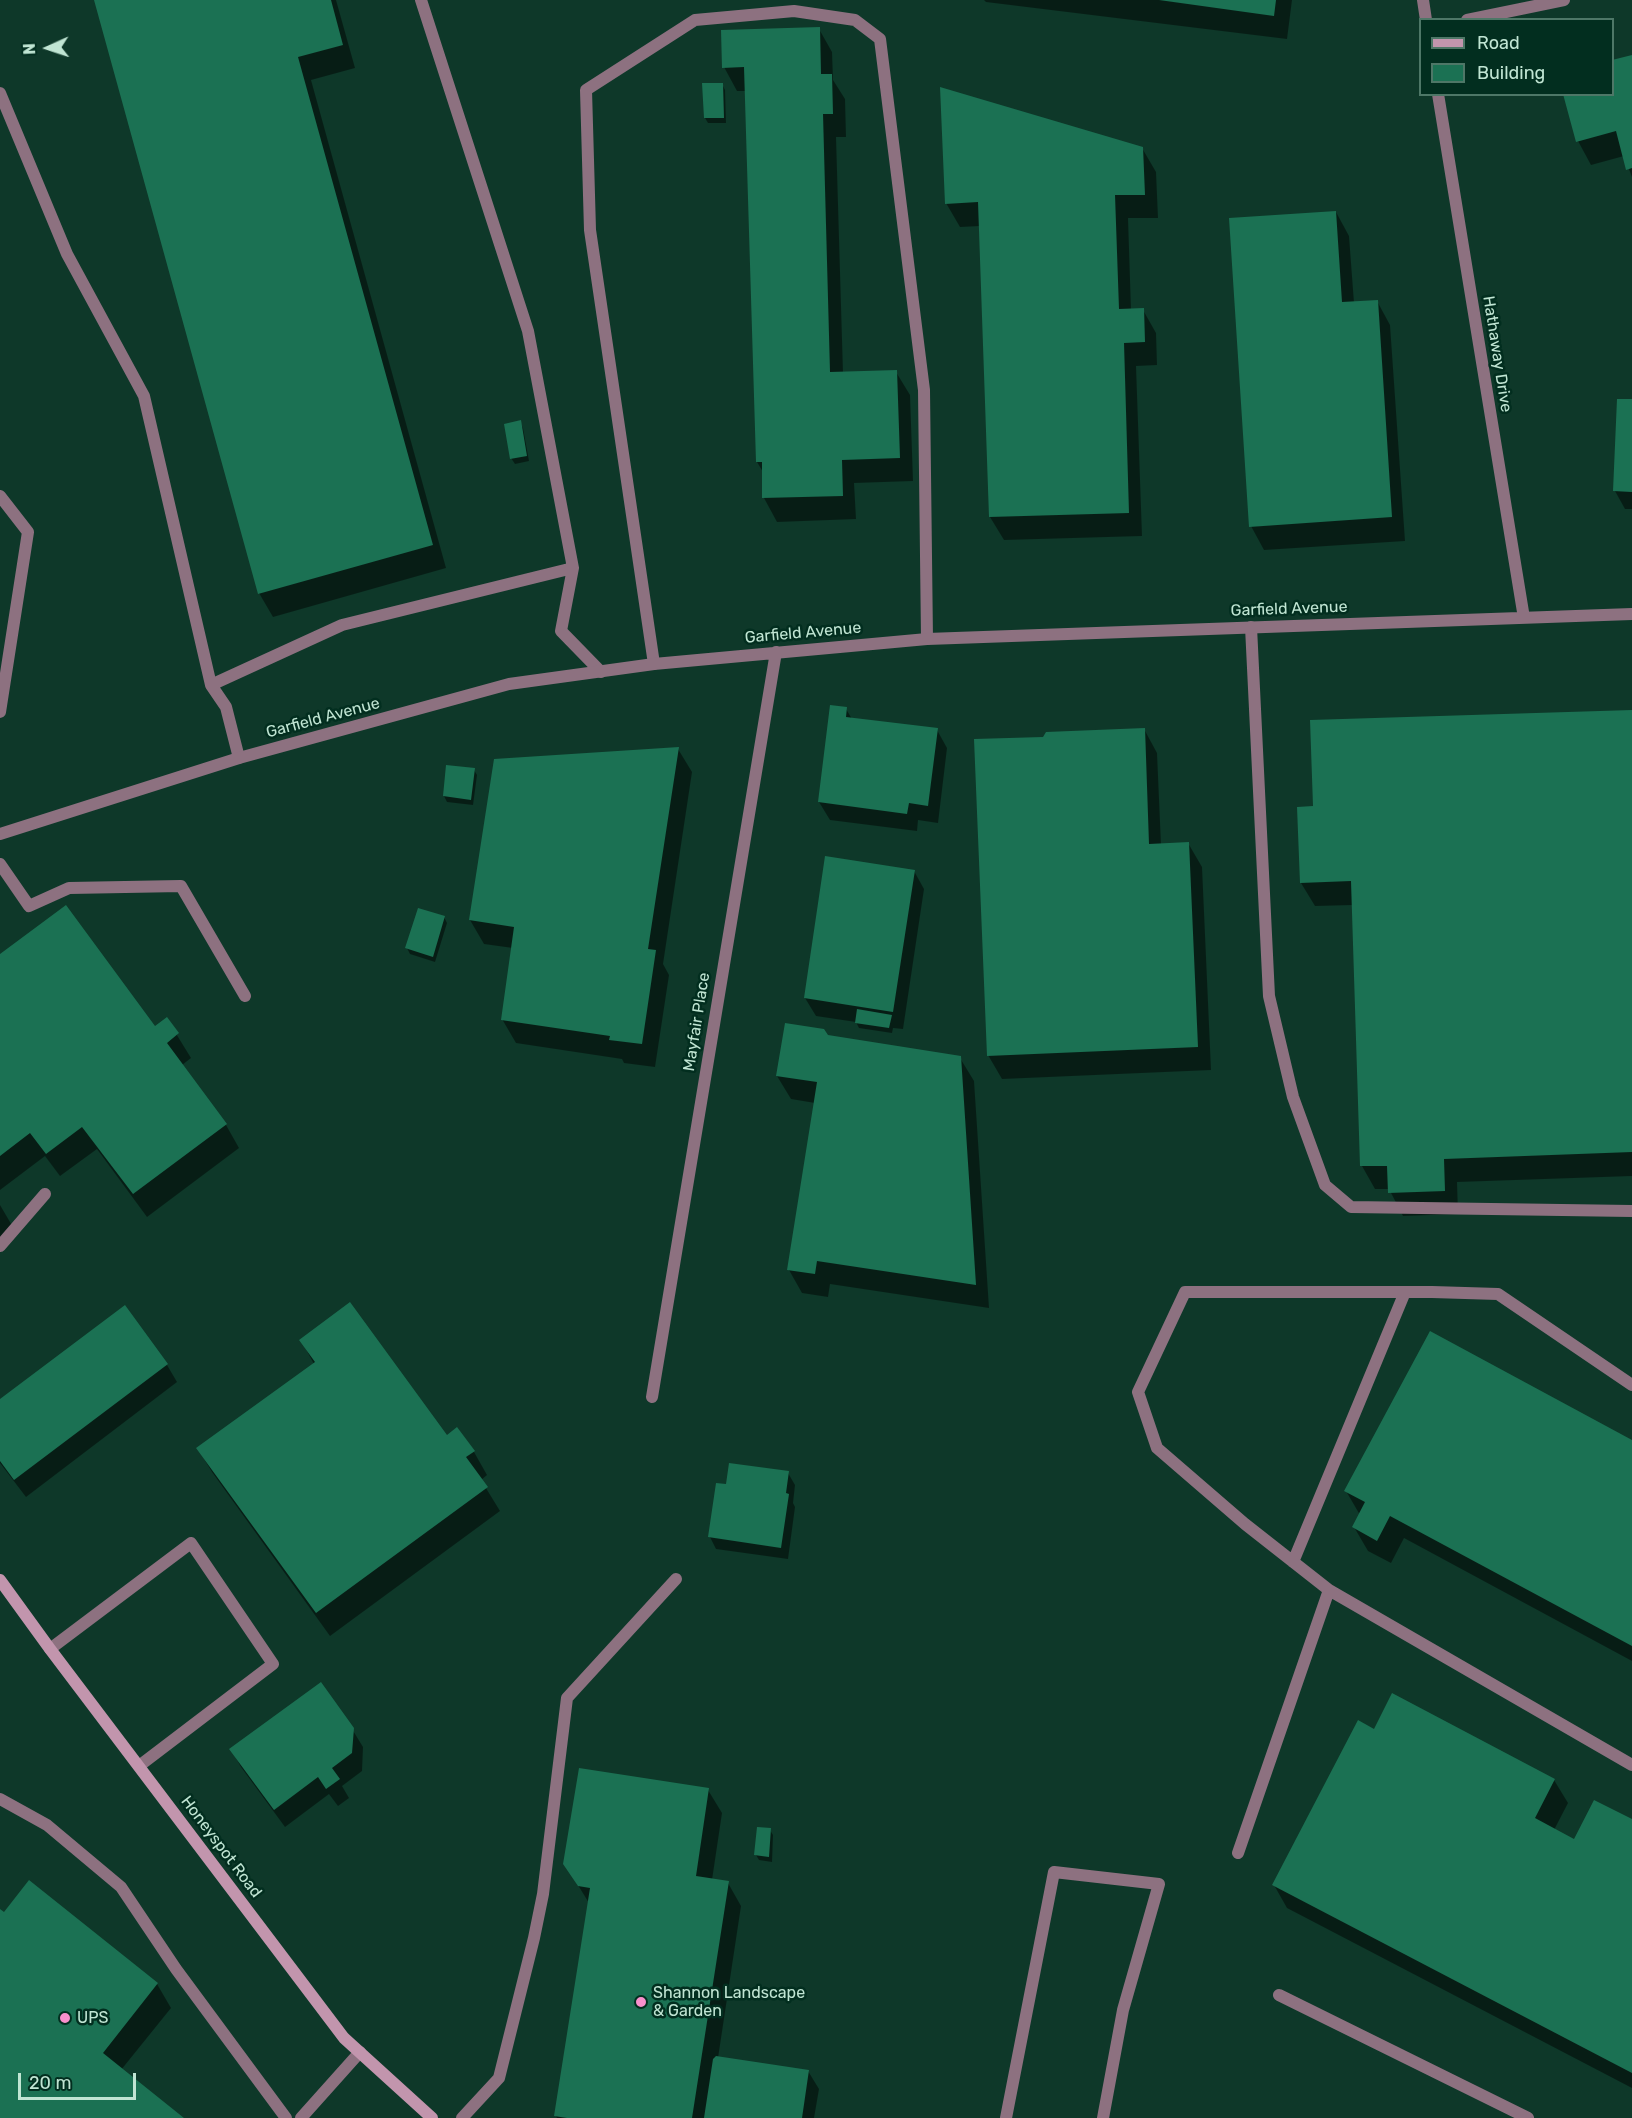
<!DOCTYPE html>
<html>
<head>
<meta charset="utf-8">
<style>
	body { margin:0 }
	#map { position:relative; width:1632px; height:2118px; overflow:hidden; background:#0e3829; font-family:Rubik,sans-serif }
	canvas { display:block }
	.legend { position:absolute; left:1419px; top:18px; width:195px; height:78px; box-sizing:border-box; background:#022e1f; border:2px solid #4e7767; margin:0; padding:8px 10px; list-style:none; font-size:18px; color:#c0e5d3 }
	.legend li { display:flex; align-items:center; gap:12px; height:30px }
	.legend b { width:30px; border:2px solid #4e7767 }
	.north { position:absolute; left:18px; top:18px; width:60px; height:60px; -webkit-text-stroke:4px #022e1f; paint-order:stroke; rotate:267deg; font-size:16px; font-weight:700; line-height:24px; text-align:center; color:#c0e5d3 }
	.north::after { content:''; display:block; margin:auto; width:21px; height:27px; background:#c0e5d3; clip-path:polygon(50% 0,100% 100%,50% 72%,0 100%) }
	.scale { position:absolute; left:18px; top:2073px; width:118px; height:27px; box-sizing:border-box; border:3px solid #c0e5d3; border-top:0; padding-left:8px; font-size:18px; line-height:21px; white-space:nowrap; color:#c0e5d3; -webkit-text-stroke:4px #022e1f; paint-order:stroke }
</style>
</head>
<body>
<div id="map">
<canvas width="1632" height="2118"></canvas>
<ul class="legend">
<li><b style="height:8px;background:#c295ad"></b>Road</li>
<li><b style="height:16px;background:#1b7153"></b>Building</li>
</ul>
<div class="north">N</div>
<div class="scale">20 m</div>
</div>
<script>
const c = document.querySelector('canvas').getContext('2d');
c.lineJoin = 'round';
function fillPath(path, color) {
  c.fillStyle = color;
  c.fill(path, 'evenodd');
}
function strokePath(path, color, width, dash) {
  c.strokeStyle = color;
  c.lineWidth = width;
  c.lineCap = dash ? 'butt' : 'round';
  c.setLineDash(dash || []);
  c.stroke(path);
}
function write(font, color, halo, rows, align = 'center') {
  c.font = font + ' Rubik,sans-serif';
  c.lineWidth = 5;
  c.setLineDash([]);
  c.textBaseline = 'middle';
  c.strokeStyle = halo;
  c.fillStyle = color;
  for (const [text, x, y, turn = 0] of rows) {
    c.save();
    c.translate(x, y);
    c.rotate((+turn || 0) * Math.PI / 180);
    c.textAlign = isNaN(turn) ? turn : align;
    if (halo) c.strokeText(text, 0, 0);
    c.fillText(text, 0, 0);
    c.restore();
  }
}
fillPath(new Path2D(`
	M95,0H336L355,68L311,80L446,568L273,617L259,593Z
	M984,0H1292L1287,39L986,2Z
	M819,29L832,52L833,80L845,99L846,137H836L843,373L896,372L910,395L913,481L854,483L856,519L777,522L764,498L763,472L757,462L747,91H737L724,67Z
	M1632,56V177L1624,156L1591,165L1578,141L1612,94Z
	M722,84L725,90L726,123H708L705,118Z
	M1142,148L1156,172L1158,218H1128L1131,310H1143L1156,333L1157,365L1136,366L1142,536L1004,540L990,517L980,226L960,227L946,203Z
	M1336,212L1349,236L1354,303L1377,301L1390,325L1405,541L1264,550L1251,526Z
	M1632,401V509H1625L1615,491Z
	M520,422L523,428L529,461L515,464L511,458Z
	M846,709L852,719L937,730L947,748L938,823L918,820L917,831L830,820L819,802Z
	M1632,711V1176L1457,1182L1458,1214L1403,1216L1389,1189H1375L1362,1166L1353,905L1315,906L1301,883L1315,808Z
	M1144,729L1157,753L1161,845L1188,843L1202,867L1211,1070L1002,1079L988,1055L1044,738Z
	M678,749L692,772L663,964L669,975L655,1067L624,1063L622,1059L516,1043L502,1019L513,948L484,944L470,920Z
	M474,770L477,775L473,805L447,802L444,796Z
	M914,871L924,889L903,1029L893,1028L892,1033L859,1028L856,1022L816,1016L805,998Z
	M444,917L447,923L435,962L410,954L407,948Z
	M0,955L155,1028L167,1019L191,1058L182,1065L226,1125L239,1148L147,1217L97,1149L60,1176L45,1156L0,1190Z
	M827,1036L960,1058L974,1081L989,1308L830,1284L828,1297L802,1293L789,1270L815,1103L791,1099L777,1076Z
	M0,1205L17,1234L0,1247Z
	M301,1340L447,1437L474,1452L487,1475L481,1480L500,1511L330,1636L212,1472L198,1449L314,1364Z
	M167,1365L177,1382L26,1497L0,1463V1401Z
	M1632,1441V1661L1404,1538L1391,1563L1368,1551L1354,1527L1360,1515L1346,1491Z
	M788,1473L795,1485L793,1503L795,1507L788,1559L716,1549L710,1537L727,1486Z
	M352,1729L363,1747L362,1771L342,1786L349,1798L338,1806L329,1794L285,1827L241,1767L231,1749Z
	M1375,1731L1554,1780L1568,1803L1554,1830L1574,1841L1632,1821V2088L1287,1908L1274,1885Z
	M708,1790L722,1813L712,1880L728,1883L741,1906L718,2058L808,2071L819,2089L814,2118H557L556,2116L589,1903L565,1864Z
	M770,1830L773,1835L772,1862L759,1860L756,1855Z
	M0,1911L157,1984L171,2008L121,2070L182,2118H0Z`), '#0007');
fillPath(new Path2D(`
	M94,0H331L343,45L298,57L433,545L258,594Z
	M1159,0H1276L1274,16Z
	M820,27L821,74H832L833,114H823L830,372L897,370L900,458L842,460L843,496L762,498V462H756L744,67L722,68L721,30Z
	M1632,55V168L1626,170L1616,131L1576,142L1563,94H1612V60Z
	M702,83H723L724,118H704Z
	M940,87L1143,147L1145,195H1115L1119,309L1144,308L1145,342L1124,343L1129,513L989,517L978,202L945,204Z
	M1336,211L1342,302L1378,300L1392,517L1249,527L1229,218Z
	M1617,399H1632V492L1613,491Z
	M521,420L527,456L510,459L504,424Z
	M830,705L847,707L846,717L938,728L928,806L909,803L907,814L818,802Z
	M1632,710V1152L1444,1159L1445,1191L1388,1193L1387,1166H1360L1351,881L1300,883L1297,807L1313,806L1310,720Z
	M1145,728L1149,844L1189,842L1198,1047L987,1056L974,739L1043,737L1046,732Z
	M679,747L648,949L656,950L642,1044L609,1040L610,1036L501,1020L514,927L469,920L494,759Z
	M446,765L475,768L471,800L443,796Z
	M825,856L915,870L893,1012L804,998Z
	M66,905L155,1026L167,1017L179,1033L167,1043L227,1124L133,1194L82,1127L46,1154L30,1133L0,1156V954Z
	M418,908L445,916L433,957L405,948Z
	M857,1009L892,1015L889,1028L855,1023Z
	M785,1023L824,1029L828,1035L961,1056L976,1285L817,1261L815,1274L787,1270L817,1082L776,1076Z
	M350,1302L447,1435L457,1427L475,1451L466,1457L488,1487L316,1613L196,1448L315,1362L299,1340Z
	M125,1305L168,1364L14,1480L0,1461V1399Z
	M1430,1331L1632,1440V1646L1390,1516L1377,1541L1352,1527L1365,1502L1344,1491Z
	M729,1463L789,1471L786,1493L789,1494L781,1548L708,1537L716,1483L726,1484Z
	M321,1682L354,1728L352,1753L332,1768L340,1779L326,1789L318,1777L274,1810L229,1749Z
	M1392,1693L1555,1779L1535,1818L1574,1839L1594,1800L1632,1819V2073L1272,1885L1358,1720L1374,1729Z
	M579,1768L709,1788L696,1876L729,1881L692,2118H567L554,2116L590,1888L578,1886L563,1864Z
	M757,1827L771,1828L769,1857L754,1855Z
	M29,1880L158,1983L103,2053L184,2118H0V1909L4,1912Z
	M716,2056L809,2070L802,2118H704L713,2059Z`), '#1b7153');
strokePath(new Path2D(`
	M421,0L528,331L573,568L561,631L601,672
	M1467,20L1564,0
	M0,93L67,254L144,396L211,685L226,707L239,758
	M0,496L28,532L0,712
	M1251,627L1269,996L1293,1097L1325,1185L1351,1207L1632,1211
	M654,664L590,230L586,90L695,20L794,11L855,20L880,39L924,390L927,639
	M211,685L342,625L573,568
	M0,864L29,906L69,888L181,886L245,996
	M0,1246L45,1194
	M1632,1385L1498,1294L1432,1292H1185L1138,1392L1157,1448L1245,1524L1329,1590L1632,1765
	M1293,1562L1405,1292
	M50,1649L191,1543L273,1664L139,1766
	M0,1799L47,1825L121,1887L176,1969L286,2118
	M1238,1853L1329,1590
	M1279,1995L1528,2118
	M301,2118L360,2052
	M462,2118L499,2078L534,1938L543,1894L567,1698L676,1579
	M1006,2118L1054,1872L1159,1884L1123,2010L1103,2118`), '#8d7180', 12);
strokePath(new Path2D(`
	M1423,0L1426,20
	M1438,94L1524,618
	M0,834L239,758L509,684L654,664L927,639L1632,614
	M652,1397L776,652`), '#8d7180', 12);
strokePath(new Path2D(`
	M0,1580L50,1649L344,2038L432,2118`), '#c295ad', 12);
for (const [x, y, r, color] of [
	[641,2002,6,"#f890cc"],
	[65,2018,6,"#f890cc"]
]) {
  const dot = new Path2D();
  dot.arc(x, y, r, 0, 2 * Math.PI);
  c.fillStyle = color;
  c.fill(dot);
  strokePath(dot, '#022e1f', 2);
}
write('16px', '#c0e5d3', '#022e1f', [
	["Hathaway Drive",1497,354,81],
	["Garfield Avenue",1289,609,-2],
	["Garfield Avenue",803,633,-5],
	["Garfield Avenue",323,718,-15],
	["Mayfair Place",697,1022,-81],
	["Honeyspot Road",221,1847,53]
]);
write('16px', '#c0e5d3', '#022e1f', [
	["Shannon Landscape",653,1993],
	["& Garden",653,2011],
	["UPS",77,2018]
], 'left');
</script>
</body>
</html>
